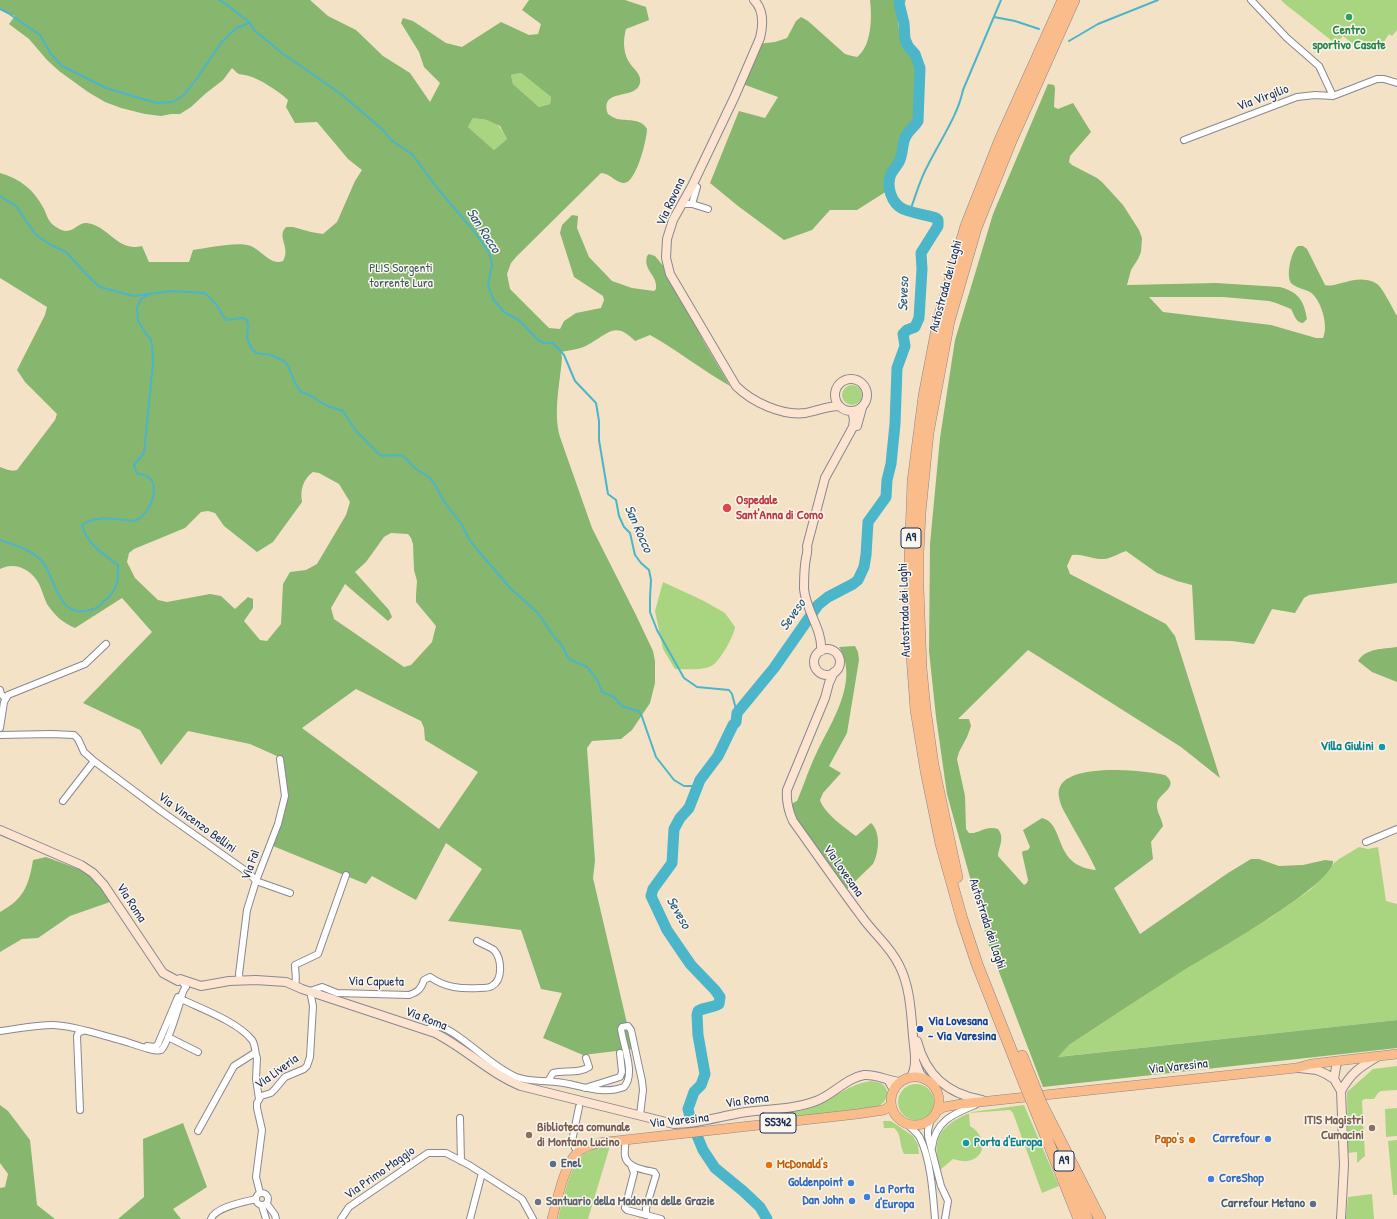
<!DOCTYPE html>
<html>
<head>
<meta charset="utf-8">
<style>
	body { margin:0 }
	canvas { display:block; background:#f4e2c7 }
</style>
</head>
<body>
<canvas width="1397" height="1219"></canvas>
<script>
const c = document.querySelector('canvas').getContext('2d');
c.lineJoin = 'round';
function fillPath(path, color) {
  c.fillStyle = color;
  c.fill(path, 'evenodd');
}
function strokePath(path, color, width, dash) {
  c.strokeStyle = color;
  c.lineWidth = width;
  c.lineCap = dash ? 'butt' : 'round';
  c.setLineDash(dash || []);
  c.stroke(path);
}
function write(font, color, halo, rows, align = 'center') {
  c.font = font + ' "Patrick Hand",sans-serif';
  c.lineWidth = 3;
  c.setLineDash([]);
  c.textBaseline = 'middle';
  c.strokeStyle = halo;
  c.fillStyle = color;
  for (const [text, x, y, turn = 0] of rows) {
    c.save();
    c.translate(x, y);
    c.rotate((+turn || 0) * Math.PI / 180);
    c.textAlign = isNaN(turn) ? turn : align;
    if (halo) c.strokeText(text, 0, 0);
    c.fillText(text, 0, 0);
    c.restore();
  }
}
fillPath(new Path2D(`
	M1281,0H1397V30L1392,36L1389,34L1378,51L1362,40L1357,47L1343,36L1336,44L1285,4Z
	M521,73L551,97L550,104L539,107L513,84L511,75Z
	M473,118C494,121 497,120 507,139L494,150L468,127Z
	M842 395a10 10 0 1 1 20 0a10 10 0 1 1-20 0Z
	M663,582L704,601L725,613L735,627C734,636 721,659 713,665C704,671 685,669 675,669L663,649L655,611Z
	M1359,847L1368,849L1378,847L1386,901L1397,904V1020L1057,1057L1069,1045L1182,971L1270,918L1310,890L1329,871L1334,863L1339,859Z
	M1397,1066V1090L1381,1091L1378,1093L1374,1099H1364L1362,1101L1365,1156L1357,1163V1152L1348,1153L1347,1092L1373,1069Z
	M871,1081C881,1083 885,1083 888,1094L884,1102L878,1107L767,1120L763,1119L762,1114C778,1113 796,1113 811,1108C832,1100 848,1084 871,1081Z
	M898 1102a18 18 0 1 1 36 0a18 18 0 1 1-36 0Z
	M1024,1105L1059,1186L1042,1193L1013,1113L1010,1110L969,1113L970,1126C986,1135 988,1157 968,1161C963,1162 958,1160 953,1159L940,1170C930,1136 943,1124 972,1112Z
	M1397,1108V1136L1386,1137L1385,1109Z
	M883,1121H891L913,1136L918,1145L919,1154H904C899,1145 902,1134 894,1128H884Z
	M1397,1140V1195H1393L1388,1141Z
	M610,1146L588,1219H558C562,1203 569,1168 581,1157C588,1149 601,1148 610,1146Z
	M1372,1194L1374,1219H1346L1348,1197Z`), '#aad580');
fillPath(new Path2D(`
	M0,0H310L328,16L356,30L383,56L410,73L430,102L440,83L424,67L419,52L401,23L403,18L413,21L446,43L462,47L501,22L529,35L538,34L541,24L522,10L529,0H625L646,7L649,20L626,29C623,40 623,52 629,62C633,69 642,74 640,83C636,101 599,87 608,114C611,116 614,118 617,119C627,121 641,118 647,129C647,139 636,185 623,183C615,182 610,173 601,173L516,257L511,263L507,274L510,289L549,328L560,329L564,321L576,313L601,308L604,300L603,296L574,277L560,233L562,225L572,215L578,216L577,228L589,257L612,281L632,288L654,291L656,289C658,275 643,271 647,256L649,254L655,256L669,273L704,342L730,386C702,370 677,350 650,335L635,341C616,322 610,332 591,343C582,349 572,350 561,352L562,358C560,384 553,412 560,437L592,528L636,615L653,651L655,661V683L650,703L632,730L621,739L592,741L587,748L595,861L593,878L633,1049L583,1055L543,1038L562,993L541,989L521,930L448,921L482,869L446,843L416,900L372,876L366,884L273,846L288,795L279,757L250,744L188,731L161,765L140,730L83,703L152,632L122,598L75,628C63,623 55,616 47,604C44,598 42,590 39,584C32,570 15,561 0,569V467C6,469 11,472 17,470L55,420L57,414L25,382L17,370L45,315L47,307L0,278V173C21,179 34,190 44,209C47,216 49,223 56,227C72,238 76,222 87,223C109,226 117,252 142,246L149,262H189L193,250C208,248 238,241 251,246C262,251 271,266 283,261C291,247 276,237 286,227H293L311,232L323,234L337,222L355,181L362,170L348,159L317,122L295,123L286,107L288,100C280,92 260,79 249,76C238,73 241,77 232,68L223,80L205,94L191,107L180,114H171L161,116L145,114L121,108L105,102L88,92L59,71L47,60L29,39L9,24L15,16L0,10ZM521,73L551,97L550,104L539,107L513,84L511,75ZM473,118L487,120L500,126L507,139L494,150L468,127ZM313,472L319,473L339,484L350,502L346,515L317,564L306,570L290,572L283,584L281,624L267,641L260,640L244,621L253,608V599L248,597L235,609L221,596L210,594L167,602L158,600L135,578L127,562L129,553L134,549L185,528L201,512L208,511L215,513L224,526L257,552L273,542L302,502C300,490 303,479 313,472ZM391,533L408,534L411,538L413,544L414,570L417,581L416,595V602L436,626L432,642L411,665L404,667L334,619L331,608L345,584L388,621L392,617L389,610L355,572L366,562L384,537ZM356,689L421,721L424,728L425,740L478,772L439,829L302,728Z
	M870,0H900L897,6L899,31L916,66L914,121L887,180V191L857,210H830L812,230L784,240L738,206L710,183L739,111L765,118L778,97L740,83L758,44L775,42L787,38L796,21L801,17L808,21L845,54L852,56L857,57C872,46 872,16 870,0Z
	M1048,84L1054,85L1055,88L1054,107L1058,109L1073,103L1091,132L1070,156L1069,162L1072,165L1097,178L1102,182L1123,205L1139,230L1142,238L1141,252L1138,259L1131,270L1127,285L1216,283L1280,287C1298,292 1304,300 1307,319L1303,323C1296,323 1294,314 1291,309L1276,303L1269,301L1223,297H1149L1163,312L1271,325L1316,338H1323C1329,326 1321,299 1310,292C1304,289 1297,288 1292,284C1285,278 1291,251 1298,246H1303L1307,249L1325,285C1333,287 1338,283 1346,282C1355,279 1368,278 1377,284C1382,287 1393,309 1397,316V583L1309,595L1304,598L1295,613L1272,609L1254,644L1232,641L1195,640L1192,585L1177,581L1157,573L1126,551C1119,553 1112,558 1105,559C1093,560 1083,553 1072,555L1067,566L1070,574L1166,624L1175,636L1220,778L1181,747L1028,650L958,719H969L971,726L967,737L959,752L957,759L965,796L966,829L969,833C980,834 985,825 998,829C1005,838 999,846 998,856L1024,885L1027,883L1028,880L1022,853L1023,851L1028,850L1030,847L1023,830L1042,818C1066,824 1052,866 1096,870C1089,854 1078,837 1070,822C1066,814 1060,806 1059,797C1052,760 1145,770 1165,775C1181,787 1158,793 1157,804C1156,811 1162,819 1163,826L1151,842L1153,859L1114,888L1140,934L1228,873L1251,859H1259L1279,866L1303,865L1325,860L1333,861C1336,884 1203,958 1181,972C1143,996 1106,1021 1069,1045L1058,1057L1397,1020V1048L1043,1087L988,943L947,794L936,717L929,651L930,544L940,438L955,340L993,214Z
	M855,646L858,652L859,660L847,733L829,766L841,773L823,793L820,800C824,813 845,828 856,836L871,823C881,832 879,853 873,864L841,895L793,818V803L797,801C804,785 809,768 817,752C831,723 860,680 839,647Z
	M1397,647V682L1372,672L1358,661C1366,648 1383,649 1397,647Z
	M46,857L92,874L110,902L70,916L38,938L22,939L0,952V912C24,899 29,885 33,860Z
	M0,1105L8,1111L30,1140L37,1205L55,1219H0V1188L5,1187L8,1174L0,1163Z
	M183,1123L207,1187L173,1209L181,1219H118L144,1197L143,1139Z`), '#87b66e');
strokePath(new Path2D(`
	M219,0L226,4L250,23L254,30L282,53L341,94L383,130L391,140L412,154L438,189L474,231L488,251L490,256L492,265L488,285L493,299L504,312L519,320L538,340L544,343H553L564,355L575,381L596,403L599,421V440L608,494L616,500L619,516L624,527L630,533L635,555L641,563L649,570L651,580L650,598V612L657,630L684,678L697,687L729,690L732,694L737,713
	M0,9L8,13L40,35L51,54L62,66L106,88L139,98L157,103L173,102L184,95L197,78L221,43L236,28L249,23
	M994,17L1015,21L1039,29
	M1069,41L1098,24L1158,0
	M0,196L16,206L36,235L51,245L66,252L91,279L100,287L133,296L172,291L205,293L216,304L223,316L227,320L243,318L247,320L248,326L247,338L252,349L256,353L271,355L284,361L288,366L295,383L301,392L311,396L327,406L343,411L356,431L379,454L383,456L397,455L403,456L416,469L429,477L434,483L445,503L461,523L469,539L475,547L511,589L538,613L555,638L561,644L569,659L587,667L598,681L602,692L614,697L622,706L638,711L641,714L656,757L674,780L684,786H699
	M910,211C916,195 920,179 928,165C940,141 958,115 963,90L1001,0
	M0,540C14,545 30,549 41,560C55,575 57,616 85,611C92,610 97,609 101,604C103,601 106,600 108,598C119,586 118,580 118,565C103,554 87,544 82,525C97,514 118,520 135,521C153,513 166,474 137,474L134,465L144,453L153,363L152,345L150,338L146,334L138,321L137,307L141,299L148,295`), '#4bb5c9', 2);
strokePath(new Path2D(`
	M767,1219L760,1207L743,1191L715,1168L703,1150L691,1121L688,1109L694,1092L701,1085L705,1074L698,1035L697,1015L698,1011C705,1007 712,1008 719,1004L720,997L715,990L691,965L684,955L667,930L651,896L653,889L672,863L674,829L680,818L689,808L700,780L718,756L733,725L736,722L737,713L774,668L818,605L828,597L853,584L858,580L864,567L866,555L868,522L886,497L887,480L891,464L895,424L897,368L905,346L903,334L907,330L915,327L919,318L922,269L921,253L938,226V220L936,218C925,215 913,213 903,209C891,203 886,186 891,174C893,170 897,166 899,162C903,155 902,145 905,138C908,130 914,128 918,121L920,68L915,54L908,46L905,39L904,23L899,3L900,0`), '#4bb5c9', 11);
const street = new Path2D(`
	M1251,0L1287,38L1319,66L1333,96
	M1184,140L1297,97L1315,95L1333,96L1377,79H1384L1397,83
	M682,204H692L708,209
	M692,204L697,187
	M0,690L1,694L5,698
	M0,728L4,702L8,695L80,666L85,664L106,644
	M0,735L51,734L74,735L78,739L84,752L94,761L161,811L250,874L256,881L290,893
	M63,801L94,761
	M1366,842L1397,829
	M240,981L239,974L247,910L256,881L278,824L285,796L280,759
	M295,986C297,977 295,974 295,965L318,954L346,875
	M181,999C202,1009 238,1022 252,1040C255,1044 255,1050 256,1055
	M426,1030C430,1028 435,1026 440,1027C447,1028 453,1033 459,1037C478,1050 495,1068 516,1077C529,1082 542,1080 556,1082C579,1084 601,1096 624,1087C636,1074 623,1045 621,1029L622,1027L628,1026L631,1030L642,1081L643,1090L640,1115
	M0,1031C17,1029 35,1025 52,1025C72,1025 101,1035 120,1040C129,1042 155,1053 161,1050C168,1045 178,1008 181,999C182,994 182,991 186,987L180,979
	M168,1037L198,1052
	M147,1046L155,1047L158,1044L178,997
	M548,1081L553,1073C565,1070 579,1074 589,1067L586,1058
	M585,1088L620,1077L622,1072L620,1053
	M80,1110L77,1036L79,1032L83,1031
	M460,1118L461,1161
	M931,1119L928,1130V1136L941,1186L948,1201L945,1219
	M908,1125C912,1129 918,1133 920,1138C931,1160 933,1195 935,1219
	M198,1131L234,1066L253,1054L256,1055L257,1058L256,1079L259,1099
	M625,1140C626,1145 624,1151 625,1156C627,1168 645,1170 654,1172L656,1175L646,1208V1212L647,1215
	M932,1148C935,1121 953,1114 975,1105
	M577,1152L572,1141L579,1107
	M631,1165L634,1173L625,1208L627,1210L661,1219
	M256 1199a6 6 0 1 1 12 0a6 6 0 1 1-12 0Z
	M260,1193L256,1177L262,1130L257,1108V1103L261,1096L271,1093L275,1089L285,1077L304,1069L307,1066L310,1057L313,1006L310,991L322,987L337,993L409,995C418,992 421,989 424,980L430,977C446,988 461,989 480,988C483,988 489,988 492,986C503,980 502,959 494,950C490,947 482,944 477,941
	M267,1204L275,1215L276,1219
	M262,1206L266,1219
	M211,1219C215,1207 244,1202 256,1199
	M341,1219L349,1207L428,1153H446L469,1165L522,1199L533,1219
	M470,1219L482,1173`);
const secondary = new Path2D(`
	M754,0C764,10 763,26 760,38L735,96L692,186L673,220L667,239L666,258L670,274L736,386C752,402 782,416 805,413C817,411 827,406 839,406
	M835 395a16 16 0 1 1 32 0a16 16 0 1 1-32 0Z
	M857,426L862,408
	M814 662a13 13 0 1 1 26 0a13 13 0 1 1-26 0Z
	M821,651C823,630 806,611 804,589C804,579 804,568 806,558C807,554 808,550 807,546L825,478L853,427L854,419L852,411
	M834,672L829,683L825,698L787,790C786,802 788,810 793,821C816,853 838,885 862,917C874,934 890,946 899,965C910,986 911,1012 913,1036C914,1049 918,1065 911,1077
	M0,830L81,865L93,873L104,885L163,973L178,981L180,979L201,986L229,981L256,980L286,982L302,989L435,1033C465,1048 489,1073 521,1086L674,1124C697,1124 718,1117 740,1113C765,1109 792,1110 816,1101C833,1095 846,1078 864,1075C877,1074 887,1081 900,1082
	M917,1041C926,1075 947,1094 982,1100
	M915,1061L920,1074L924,1078
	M1299,1068L1317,1070L1326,1074L1334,1079L1341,1091L1344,1165L1341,1219
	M1334,1079L1337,1061
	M889,1081L894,1090
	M1341,1091C1351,1073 1360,1067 1377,1057`);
const primary = new Path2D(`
	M891 1101a24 24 0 1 1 48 0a24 24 0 1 1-48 0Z
	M937,1111L944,1107L961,1104L1296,1068L1311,1064L1397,1054
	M552,1219C557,1201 564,1164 578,1152C583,1147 591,1145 598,1143L857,1114L884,1110L891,1105`);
const highway = new Path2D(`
	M957,877L933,765L925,709L921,668L918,588V553L920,513L928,433L949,321L976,228L1011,141L1074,0
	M1022,1056L1033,1083
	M1025,1085L977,964L962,919L941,844L926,771L916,710L911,642L910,561L913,481L924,396L939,318L966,226L1000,140L1063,0
	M1041,1103L1100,1219
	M1033,1104L1079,1219
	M1064,1160L1087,1219`);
strokePath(street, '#888892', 8);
strokePath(secondary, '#888892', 10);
strokePath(primary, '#888892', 10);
strokePath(highway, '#888892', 12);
strokePath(street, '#fff', 6);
strokePath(secondary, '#fde4d0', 8);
strokePath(primary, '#f9bc8a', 9);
strokePath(highway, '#f9bc8a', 11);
const highwayBridge = new Path2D(`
	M1033,1083L1041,1103
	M1025,1085L1033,1104`);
strokePath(highwayBridge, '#888892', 12, []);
strokePath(highwayBridge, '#f9bc8a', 11);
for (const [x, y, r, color] of [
	[1349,17,4,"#2e9e5b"],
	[727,508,5,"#e0444e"],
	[1382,747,4,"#0f9aa8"],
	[920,1029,4,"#1a4fb4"],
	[1372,1128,4,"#8d6e63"],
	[529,1135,4,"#8d6e63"],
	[1268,1139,4,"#3f7fe0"],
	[1192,1140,4,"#e8710a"],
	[966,1143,4,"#0f9aa8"],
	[553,1164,4,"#5c6f8a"],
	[769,1165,4,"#e8710a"],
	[1211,1179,4,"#3f7fe0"],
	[851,1183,4,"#3f7fe0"],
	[867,1197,4,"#3f7fe0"],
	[852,1201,4,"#3f7fe0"],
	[538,1202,4,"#6b7280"],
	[1313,1204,4,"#5c6f8a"]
]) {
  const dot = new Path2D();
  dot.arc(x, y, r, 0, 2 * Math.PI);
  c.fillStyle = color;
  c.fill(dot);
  strokePath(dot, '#fbf7ec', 1.5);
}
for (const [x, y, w] of [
	[911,538,20],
	[778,1123,36],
	[1064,1161,20]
]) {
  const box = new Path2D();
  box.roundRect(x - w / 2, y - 10, w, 20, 3);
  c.fillStyle = '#fbf7ec';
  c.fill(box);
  strokePath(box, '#1b2f5e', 1);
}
write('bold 12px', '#1b2f5e', null, [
	["A9",911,538],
	["SS342",778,1123],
	["A9",1064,1161]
]);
write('bold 13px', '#27864d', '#fbf7ec', [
	["Centro",1349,31],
	["sportivo Casate",1349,46]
]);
write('13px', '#1b2f5e', '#fbf7ec', [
	["Via Virgilio",1263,98,-20],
	["Via Ravona",671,202,-65],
	["Autostrada dei Laghi",946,286,-75],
	["Autostrada dei Laghi",905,610,-92],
	["Via Vincenzo Bellini",197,823,36],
	["Via Faì",251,865,-70],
	["Via Lovesana",843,871,55],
	["Via Roma",131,903,57],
	["Autostrada dei Laghi",987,924,72],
	["Via Capueta",376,982,1],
	["Via Roma",426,1019,21],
	["Via Varesina",1178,1067,-6],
	["Via Liveria",277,1072,-36],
	["Via Roma",747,1101,-8],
	["Via Varesina",679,1121,-6],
	["Via Primo Maggio",380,1173,-35]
]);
write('13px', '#3f5866', '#fbf7ec', [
	["PLIS Sorgenti",401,269],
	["torrente Lura",401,284]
]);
write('bold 13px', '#be3a42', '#fbf7ec', [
	["Ospedale",736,501],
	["Sant'Anna di Como",736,516]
], 'left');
write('bold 13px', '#0d838f', '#fbf7ec', [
	["Villa Giulini",1374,747],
	["Porta d'Europa",974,1143,"left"]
], 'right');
write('bold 13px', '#164399', '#fbf7ec', [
	["Via Lovesana",928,1022],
	["- Via Varesina",928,1037]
], 'left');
write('bold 13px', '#785e54', '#fbf7ec', [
	["ITIS Magistri",1364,1121],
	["Cumacini",1364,1136],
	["Biblioteca comunale",537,1128,"left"],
	["di Montano Lucino",537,1143,"left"]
], 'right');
write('bold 13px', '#366cbe', '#fbf7ec', [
	["Carrefour",1260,1139],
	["CoreShop",1219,1179,"left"],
	["Goldenpoint",843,1183],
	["La Porta",875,1190,"left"],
	["d'Europa",875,1205,"left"],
	["Dan John",844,1201]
], 'right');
write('bold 13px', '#c56008', '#fbf7ec', [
	["Papo's",1184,1140],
	["McDonald's",777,1165,"left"]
], 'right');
write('bold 13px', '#4e5e75', '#fbf7ec', [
	["Enel",561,1164],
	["Carrefour Metano",1305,1204,"right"]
], 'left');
write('bold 13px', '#5b616d', '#fbf7ec', [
	["Santuario della Madonna delle Grazie",546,1202]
], 'left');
write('italic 14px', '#29577e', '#fbf7ec', [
	["San Rocco",483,231,57],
	["Seveso",904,294,-88],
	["San Rocco",638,529,66],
	["Seveso",793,615,-55],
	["Seveso",678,913,60]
]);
</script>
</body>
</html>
